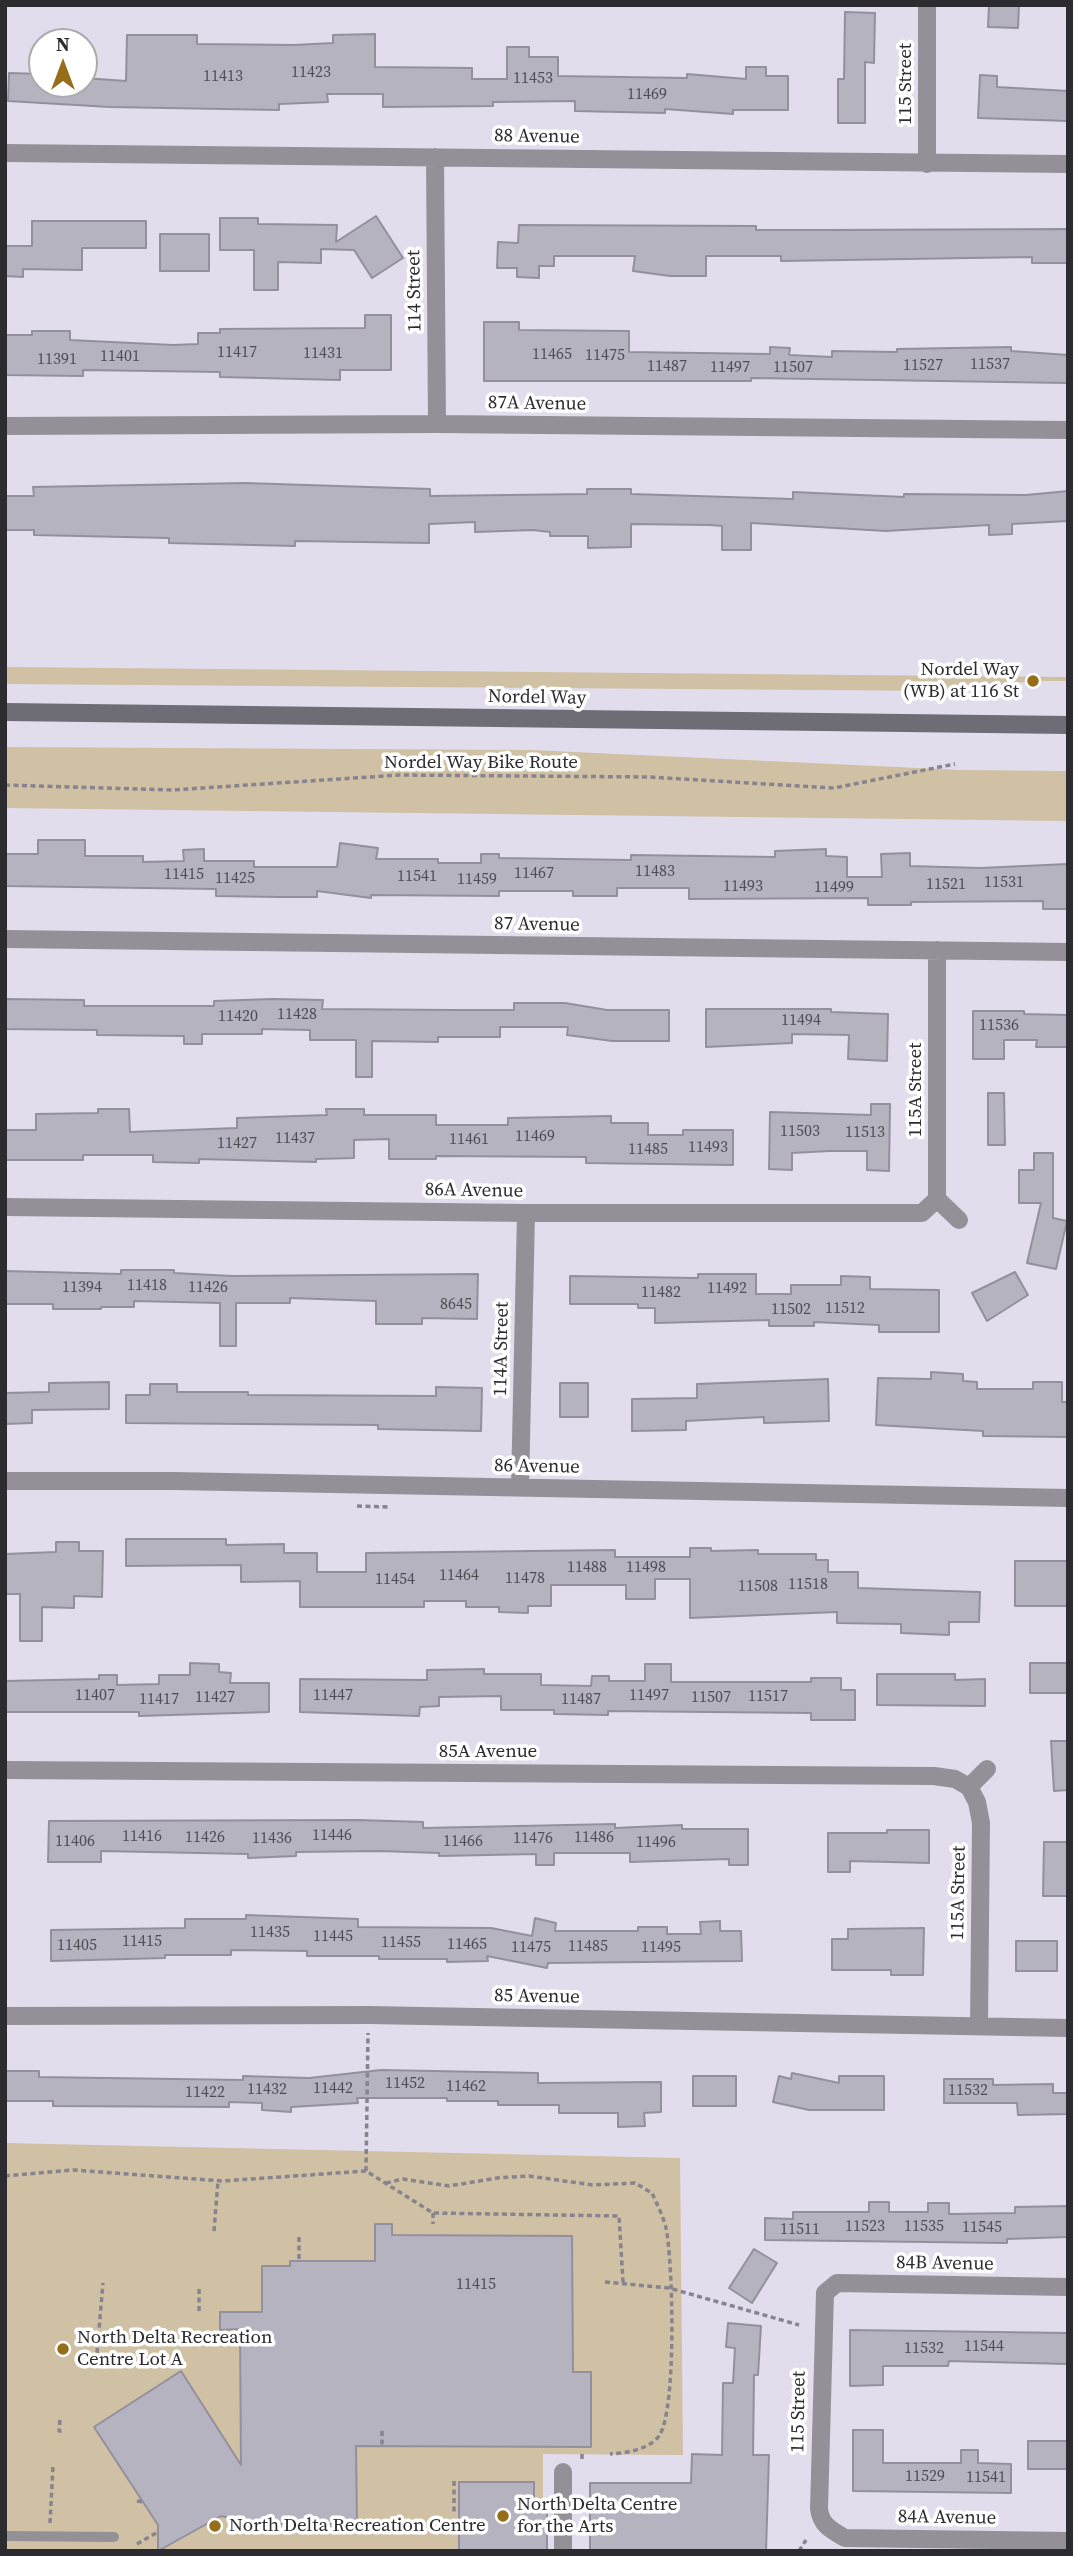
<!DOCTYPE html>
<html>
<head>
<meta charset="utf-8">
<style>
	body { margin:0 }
	#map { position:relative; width:1073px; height:2556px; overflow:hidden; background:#e1ddec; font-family:"Source Serif 4",serif }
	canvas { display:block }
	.frame { position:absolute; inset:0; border:7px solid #2c2b30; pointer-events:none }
	.north { position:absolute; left:28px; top:28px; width:70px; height:70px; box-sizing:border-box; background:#fff; border:2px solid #abaaac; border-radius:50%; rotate:0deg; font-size:19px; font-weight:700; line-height:28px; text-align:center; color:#2c2b30 }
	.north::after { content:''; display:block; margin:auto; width:24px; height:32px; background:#966d19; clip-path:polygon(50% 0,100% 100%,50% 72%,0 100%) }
</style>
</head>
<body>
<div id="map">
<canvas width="1073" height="2556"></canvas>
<div class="frame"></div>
<div class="north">N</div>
</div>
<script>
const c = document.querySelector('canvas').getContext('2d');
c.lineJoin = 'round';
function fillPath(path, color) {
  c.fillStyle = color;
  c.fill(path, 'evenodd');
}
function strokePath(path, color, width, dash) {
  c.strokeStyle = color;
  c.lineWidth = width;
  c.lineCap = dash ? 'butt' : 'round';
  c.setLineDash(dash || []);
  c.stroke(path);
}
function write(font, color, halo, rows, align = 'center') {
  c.font = font + ' "Source Serif 4",serif';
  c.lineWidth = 7;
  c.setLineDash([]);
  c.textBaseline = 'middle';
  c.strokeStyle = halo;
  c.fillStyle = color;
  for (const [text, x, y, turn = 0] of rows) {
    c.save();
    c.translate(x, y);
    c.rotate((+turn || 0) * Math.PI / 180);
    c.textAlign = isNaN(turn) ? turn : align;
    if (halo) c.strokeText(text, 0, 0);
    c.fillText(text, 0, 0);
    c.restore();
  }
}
fillPath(new Path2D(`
	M5,667L1068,677V681H1033L953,691L5,684Z
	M5,747L531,750L961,770L1068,771V821L5,808Z
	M5,2143L680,2158L683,2455L543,2454V2551H5Z`), '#d0c0a4');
const building = new Path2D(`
	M989,5H1019L1018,28L988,27Z
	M845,12L875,13L874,63L865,62V123H838V79H844Z
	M375,34V67L472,68V79H507V47H529V57H558V76L687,78V74L746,79V67H766V76H788V110H733V114L665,109V113L575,111V101L493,102V106L383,107V94H327L328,102L279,104V110L110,107L8,101L9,73L42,74V84H84V78L126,81L127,35H197V44L294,45L333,43V35Z
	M980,75L997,76V87L1068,91V121L978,118Z
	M376,216L403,258L372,278L354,250L321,249V263L278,262V290H254V250H220V218H258V224L337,225L336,242Z
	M32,221H146V248H82V270L23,269V277L5,276V246H32Z
	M519,225L756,226V230H827L1068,229V263H1032V257L781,261V256H706V276H670L633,271L635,256H554V266H539V278L517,277V268H497L498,242L518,243Z
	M160,234H209V271H160Z
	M365,315H391V370H340V380L220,377V372L83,370V376L5,375V335H32V331H70V340L173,345L198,344V333H220V329L365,328Z
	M484,322H519V330L629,331V352L770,354V347L790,348L789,355L832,357V351L897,352V349L1011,347V351L1068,355V383L751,378V381H484Z
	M245,483L430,489V496L587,494V489H631V494L793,499V492L904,497V494L1026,495L1068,491V521L1012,524V534L989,535V525L886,531L751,523V550H722V526L710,525L631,524V547L588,548V536H550V532L533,530L475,532V522L429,524V543L295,541V546L169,543V538L34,535V530H5V496H34L33,487Z
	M38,840H85V856H143V862L184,861L183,850L204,849V861H254V867H337L340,843L378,848L376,859H438V863H481V854H499V858L631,860V855L775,857V851L826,849V856L847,857V877H882L881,854L910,853V866L980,868L1068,864V909H1043V901L911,902V905H868V898L689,899V888H617V896H573V891H499V896L371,895V898L317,891V897H278L216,896V889L5,886V854H38Z
	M5,999L84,1000V1006H214V1001L272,999L323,1000L322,1009L454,1010H514V1003H565L607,1010H669V1041H612L567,1035L568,1027H500V1037H438V1042L372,1041V1077H356V1040H310V1030L262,1029V1034H202V1044H184V1036L97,1035V1030L5,1029Z
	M706,1009H831V1012L888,1014L887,1061L848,1059L849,1035L792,1034V1043L706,1047Z
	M973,1011H1024V1014L1068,1015V1047H1036L1037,1040H1004V1059H973Z
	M988,1093H1004L1005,1145H988Z
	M871,1104H890L889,1171L867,1170V1151H829L792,1153V1170L769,1169L770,1112L871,1115Z
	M98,1109H129L130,1132L237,1128V1118L327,1115L326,1109H364V1115H436V1125H508V1118L611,1116V1123H648V1135H683V1130H733V1165L586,1163V1157L436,1156V1159H389V1139L354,1140V1158L316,1159V1162L199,1159V1163L153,1162V1155H83V1160H5V1130H36V1114L98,1113Z
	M1034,1153H1053V1218L1067,1221L1056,1269L1027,1263L1041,1203H1019V1170H1034Z
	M121,1270H174V1273L232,1276L478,1274L477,1319L422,1318V1324H376V1301L290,1298V1303H236V1346H220V1303L134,1301V1307H101V1309H53V1304H5V1271L121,1274Z
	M1015,1272L1028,1295L987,1321L972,1293Z
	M698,1274H756V1294H791V1285H841V1276L870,1277V1289L939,1290V1332H879V1325L814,1322V1326H769V1320L655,1323V1308H638V1304H570V1276L698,1278Z
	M931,1372L963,1374V1381L977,1382V1389H1033V1382H1062V1402H1068V1437L983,1436V1431L876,1425L878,1378L931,1379Z
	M828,1379L829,1421L764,1423V1417L686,1421V1430L632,1431V1399L697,1398V1384Z
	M109,1382V1409L32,1410V1423L5,1424V1393L49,1392V1383Z
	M560,1383H588V1417H560Z
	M150,1384H177V1392H248V1395L436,1396V1387L482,1388L481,1431L378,1429V1425L126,1423V1395H150Z
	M126,1539H226V1545L284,1544V1553H317V1572H366V1553L615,1550V1557H690V1548H711V1551L758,1550V1554H816V1560H828V1572H858V1588L980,1592L979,1622H949V1635L901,1633V1624L837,1623V1612L690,1618V1579H655V1599H626V1585H551V1606H528V1613L499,1612V1607H466V1601H424V1607H300V1581L241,1582V1565L126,1566Z
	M56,1542H79V1551H103L102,1597L74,1596V1608L42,1607V1641H20V1594H5V1554L56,1552Z
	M1015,1561H1068V1606H1015Z
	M190,1663L219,1664V1672L231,1673L230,1683H269V1712L139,1716V1712H5V1681L99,1679V1675H117V1685L159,1684V1675H190Z
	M1030,1663H1067V1693H1030Z
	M645,1664H671V1682H811V1678H841V1690H855V1720H811V1713L608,1711V1715L554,1714V1710H501V1696L439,1697V1706L420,1707L419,1716L300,1712V1679L427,1680V1670L484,1669V1674H541V1685L591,1686L592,1676H609V1681H645Z
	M877,1674H955V1680L985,1679V1706L877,1705Z
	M1051,1741H1068V1790L1054,1791Z
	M358,1820L423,1822V1828L615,1824V1828L682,1825V1829H748V1865H729V1859L630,1862V1853H554V1865H536V1854L439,1856V1853L379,1851L296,1852V1856L248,1858V1854L101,1851V1862H48L49,1821Z
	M887,1830H929V1863L850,1861V1872H828V1833H887Z
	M1044,1842H1068V1896H1043Z
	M246,1915L358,1919V1927L491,1928L532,1936L535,1918L556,1923L555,1931H638V1927H667V1934H701L700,1922L720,1921V1931H741L742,1961L548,1963L547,1968L487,1956L488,1961L447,1962V1959H379V1956H307V1951L231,1950V1955H165V1958L51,1961V1930L185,1928V1919H246Z
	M924,1928L923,1975H891V1970H832V1939H848V1929Z
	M1016,1941H1057V1971H1016Z
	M381,2070L538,2073V2083L661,2082V2112L644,2113L645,2126L618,2127V2113H559V2105H498V2101H447V2098H357L358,2103L291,2107V2112L262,2110V2103L229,2102V2107L53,2106V2101H5V2071H39V2077L243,2080V2076L309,2078Z
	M792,2073L839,2083V2076H884V2110H809L773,2102L779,2076L791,2079Z
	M693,2076H736V2106H693Z
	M944,2079H993V2085L1053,2084V2093H1068V2114L1018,2115L1017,2103H944Z
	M869,2202H889V2212H928V2203H949V2214L1015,2213V2207L1068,2206V2237L1007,2239V2243L765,2240V2218L793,2219V2212H869Z
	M375,2224H392V2235L572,2236L573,2372H591V2447L356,2446L357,2524H258L221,2516L158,2551V2525L94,2427L181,2371L241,2465L240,2329L220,2330V2312H262V2266H290V2261H375Z
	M754,2249L777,2263L752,2303L729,2288Z
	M728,2323L761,2326L758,2375H754L753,2455H769L766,2551H590V2483H691L692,2454L722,2455L723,2383H733L735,2348L726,2347Z
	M850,2330L1068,2333V2364L949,2361L948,2366H883V2385L850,2386Z
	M853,2430H883V2463H961V2450H978V2463L1011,2464V2493L853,2491Z
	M1028,2441H1068V2469H1028Z
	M459,2482H534V2512H547V2551H459Z`);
fillPath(building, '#b6b3c1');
strokePath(building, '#93909e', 2);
strokePath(new Path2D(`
	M5,785L172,790L400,775L649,777L834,788L955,764
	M357,1506L389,1507
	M366,2171L368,2033
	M5,2176L73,2170L222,2181L366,2171L433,2213L619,2216L623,2282
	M386,2183L403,2179L449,2186L497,2178L529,2176L593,2185L635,2183L652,2193C657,2204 663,2216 666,2228C673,2262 677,2410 659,2436C648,2450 626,2453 610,2454
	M433,2213V2224
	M214,2231L218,2181
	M299,2237V2261
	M605,2282L669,2288L799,2325
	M199,2289V2312
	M97,2353L103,2283
	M60,2420L59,2431H65
	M382,2431V2445
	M582,2454V2459
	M454,2481V2515
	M137,2501L143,2502
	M50,2523L53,2466
	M308,2524V2527H334
	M137,2544L158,2532
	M799,2551L806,2540`), '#87848e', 3.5, [5, 3.5]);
strokePath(new Path2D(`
	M5,2536L114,2537`), '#939197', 10);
strokePath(new Path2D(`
	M927,5V164
	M5,153L1068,164
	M435,157L437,424
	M5,426L437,424L1068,430
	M5,939L1068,952
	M937,950V1199L959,1220
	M5,1207L526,1213H922L937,1199
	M5,1481H174L1068,1498
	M520,1487L526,1213
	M5,1770L934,1776L955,1779L969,1787
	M5,2016L369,2015L1068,2028
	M979,2026L981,1823L977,1802L969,1787L987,1769
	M1068,2287L837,2283L825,2293L819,2509C821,2525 831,2530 845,2538L1068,2541
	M563,2472V2551`), '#939197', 18);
strokePath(new Path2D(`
	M5,712L1068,725`), '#6e6c75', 18);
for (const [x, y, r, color] of [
	[1033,681,7,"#966d19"],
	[63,2349,7,"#966d19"],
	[503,2516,7,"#966d19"],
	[215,2526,7,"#966d19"]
]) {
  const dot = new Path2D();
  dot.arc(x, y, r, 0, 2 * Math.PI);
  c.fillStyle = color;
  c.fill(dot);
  strokePath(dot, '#fff', 2.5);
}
write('16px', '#4e4d54', null, [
	["11423",311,73],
	["11413",223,77],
	["11453",533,79],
	["11469",647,95],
	["11417",237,353],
	["11431",323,354],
	["11465",552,355],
	["11475",605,356],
	["11401",120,357],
	["11391",57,360],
	["11537",990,365],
	["11527",923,366],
	["11487",667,367],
	["11497",730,368],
	["11507",793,368],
	["11483",655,872],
	["11467",534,874],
	["11415",184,875],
	["11541",417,877],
	["11425",235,879],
	["11459",477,880],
	["11531",1004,883],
	["11521",946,885],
	["11493",743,887],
	["11499",834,888],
	["11428",297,1015],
	["11420",238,1017],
	["11494",801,1021],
	["11536",999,1026],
	["11503",800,1132],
	["11513",865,1133],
	["11469",535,1137],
	["11437",295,1139],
	["11461",469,1140],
	["11427",237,1144],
	["11493",708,1148],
	["11485",648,1150],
	["11418",147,1286],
	["11394",82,1288],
	["11426",208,1288],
	["11492",727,1289],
	["11482",661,1293],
	["8645",456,1305],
	["11512",845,1309],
	["11502",791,1310],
	["11488",587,1568],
	["11498",646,1568],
	["11464",459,1576],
	["11478",525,1579],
	["11454",395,1580],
	["11518",808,1585],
	["11508",758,1587],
	["11407",95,1696],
	["11447",333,1696],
	["11497",649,1696],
	["11517",768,1697],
	["11427",215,1698],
	["11507",711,1698],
	["11417",159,1700],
	["11487",581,1700],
	["11446",332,1836],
	["11416",142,1837],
	["11426",205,1838],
	["11486",594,1838],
	["11436",272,1839],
	["11476",533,1839],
	["11406",75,1842],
	["11466",463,1842],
	["11496",656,1843],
	["11435",270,1933],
	["11445",333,1937],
	["11415",142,1942],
	["11455",401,1943],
	["11465",467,1945],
	["11405",77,1946],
	["11485",588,1947],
	["11475",531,1948],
	["11495",661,1948],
	["11452",405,2084],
	["11462",466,2087],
	["11442",333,2089],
	["11432",267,2090],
	["11532",968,2091],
	["11422",205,2093],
	["11523",865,2227],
	["11535",924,2227],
	["11545",982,2228],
	["11511",800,2230],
	["11415",476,2285],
	["11544",984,2347],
	["11532",924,2349],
	["11529",925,2477],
	["11541",986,2478]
]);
write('19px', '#2c2b30', '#fff', [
	["115 Street",906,84,-90],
	["88 Avenue",537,137,1],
	["114 Street",415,291,-91],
	["87A Avenue",537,404,1],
	["Nordel Way",537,698,1],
	["Nordel Way Bike Route",481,763],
	["87 Avenue",537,925,1],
	["115A Street",916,1090,-90],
	["86A Avenue",474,1191,1],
	["114A Street",502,1349,-89],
	["86 Avenue",537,1467,1],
	["85A Avenue",488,1752],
	["115A Street",959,1893,-89],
	["85 Avenue",537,1997,1],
	["84B Avenue",945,2264,1],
	["115 Street",799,2412,-89],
	["84A Avenue",947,2518,1]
]);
write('19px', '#2c2b30', '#fff', [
	["Nordel Way",1019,670,"right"],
	["(WB) at 116 St",1019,692,"right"],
	["North Delta Recreation",77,2338],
	["Centre Lot A",77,2360],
	["North Delta Centre",517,2505],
	["for the Arts",517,2527],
	["North Delta Recreation Centre",229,2526]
], 'left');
</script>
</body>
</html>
